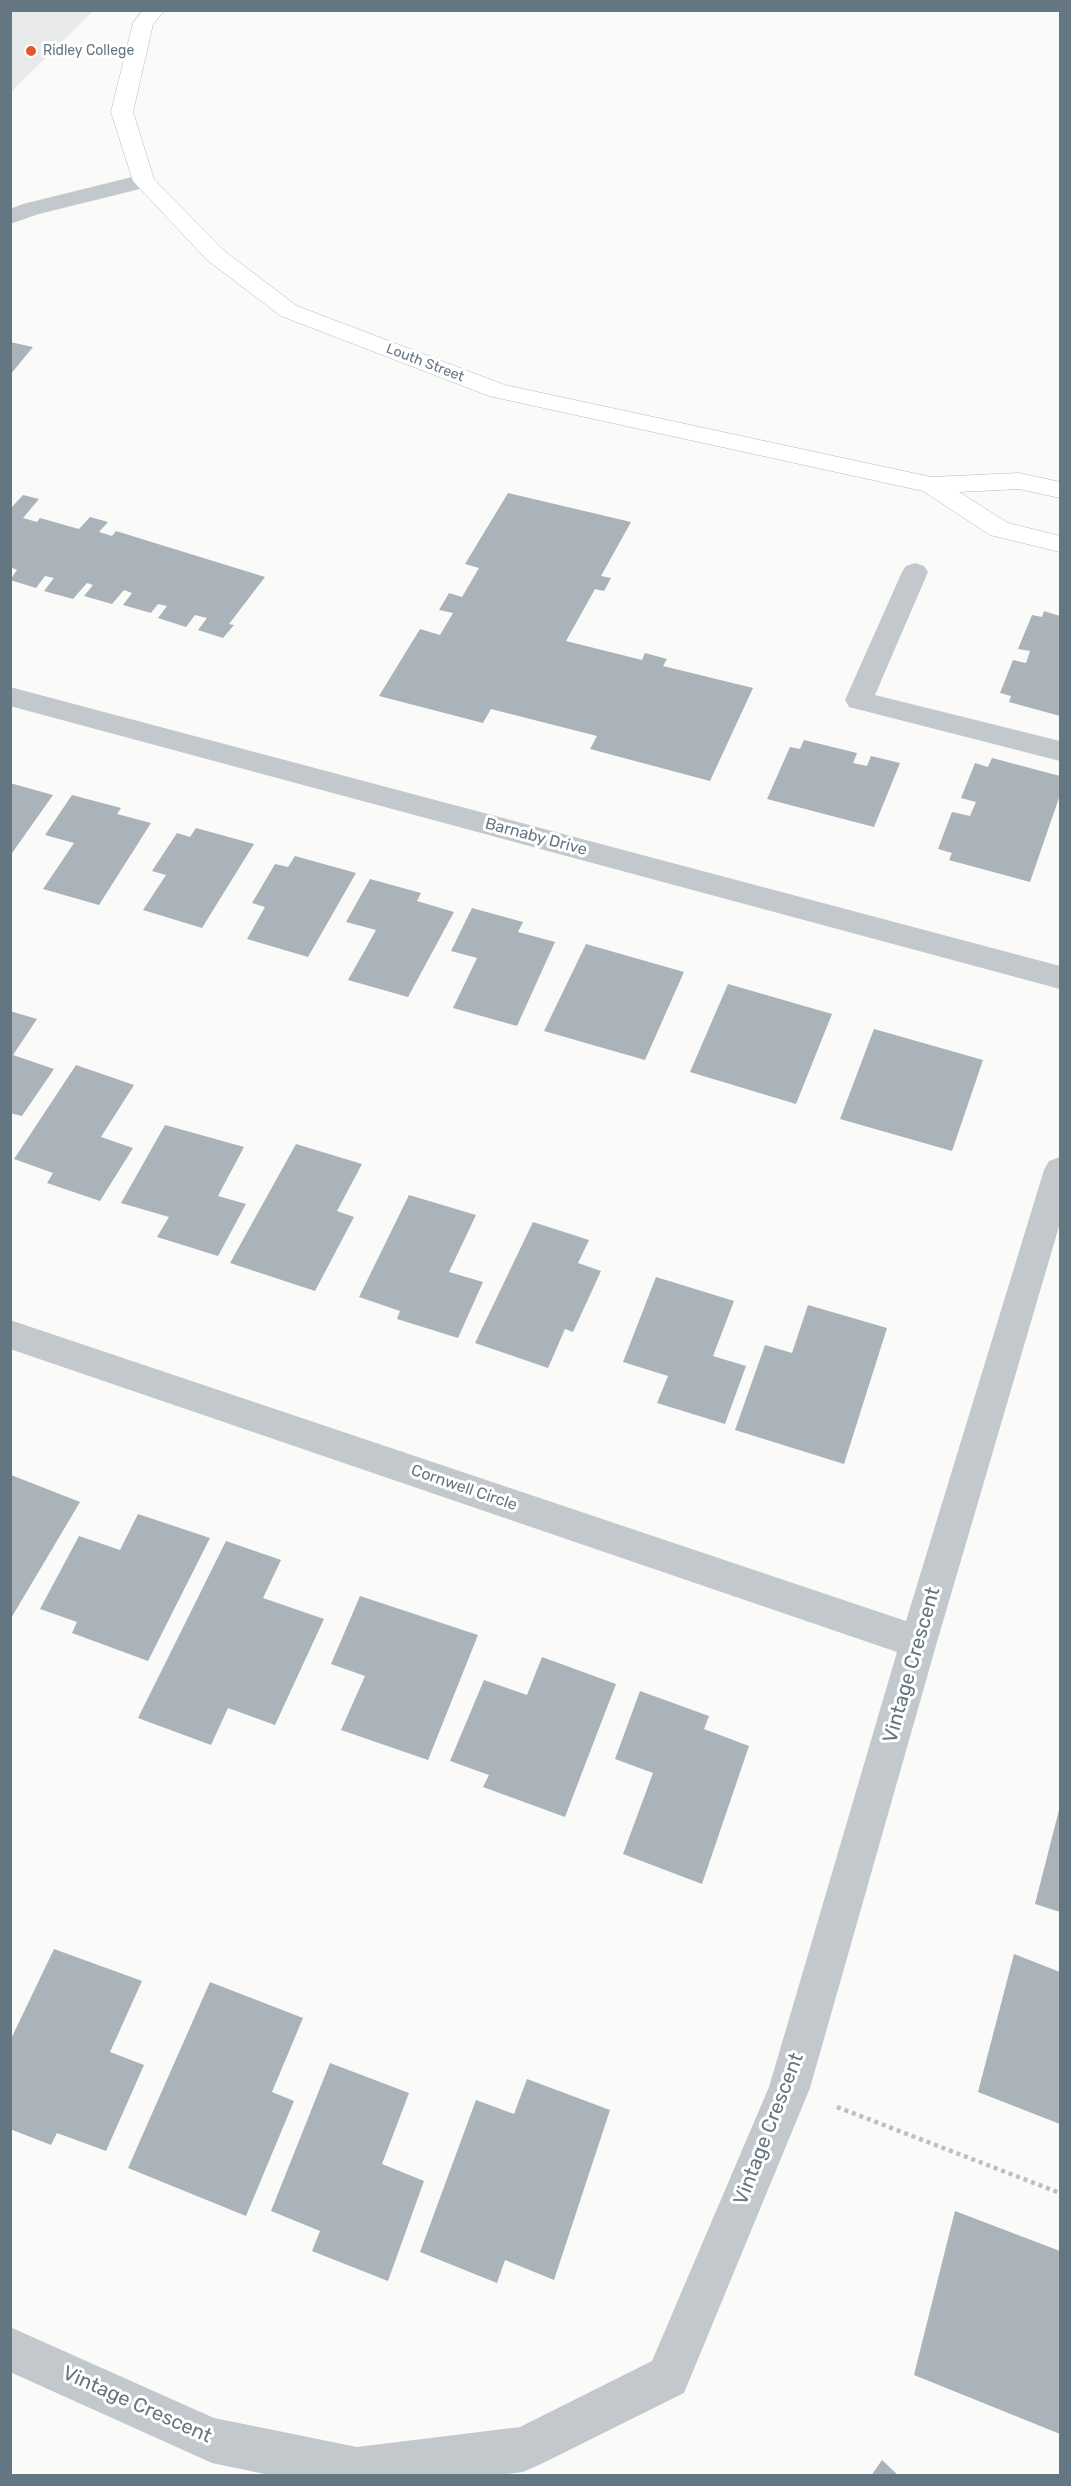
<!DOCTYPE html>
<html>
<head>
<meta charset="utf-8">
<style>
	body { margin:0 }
	#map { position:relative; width:1071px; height:2486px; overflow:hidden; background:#fafaf8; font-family:Rubik,sans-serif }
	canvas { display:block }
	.frame { position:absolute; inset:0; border:12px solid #657683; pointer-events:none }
</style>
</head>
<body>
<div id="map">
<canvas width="1071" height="2486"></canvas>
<div class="frame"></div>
</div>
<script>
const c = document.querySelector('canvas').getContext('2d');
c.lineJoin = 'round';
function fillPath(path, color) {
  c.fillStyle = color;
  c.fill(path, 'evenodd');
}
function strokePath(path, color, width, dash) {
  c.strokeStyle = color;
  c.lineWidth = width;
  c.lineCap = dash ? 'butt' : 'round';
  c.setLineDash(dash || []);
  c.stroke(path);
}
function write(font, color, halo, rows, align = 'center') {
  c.font = font + ' Rubik,sans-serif';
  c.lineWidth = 6;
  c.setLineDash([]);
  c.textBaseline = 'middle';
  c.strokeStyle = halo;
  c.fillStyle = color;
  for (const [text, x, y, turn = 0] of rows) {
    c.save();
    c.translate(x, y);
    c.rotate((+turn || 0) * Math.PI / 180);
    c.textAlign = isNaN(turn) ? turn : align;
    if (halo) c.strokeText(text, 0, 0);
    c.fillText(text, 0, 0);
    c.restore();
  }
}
fillPath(new Path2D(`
	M11,10H93V11L11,92Z`), '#e8e9e9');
fillPath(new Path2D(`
	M10,342L33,347L10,375Z
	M508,493L631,522L601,576L611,578L604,591L595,589L566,641L642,660L645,653L667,659L663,666L753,688L710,781L590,749L597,736L491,709L483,723L379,696L420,629L440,635L453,613L439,610L449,593L462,597L479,568L465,564Z
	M23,495L39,499L23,518L37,522L40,518L79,529L90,517L108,522L99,532L112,536L116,531L265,577L229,624L234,625L223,638L198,630L207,618L195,615L186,627L158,618L167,606L158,604L151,613L123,605L132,593L124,590L112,604L84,596L93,585L87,583L73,599L44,591L54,578L45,576L36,588L10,580L17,570L10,567V509Z
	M1044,611L1060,616V716L1009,702L1011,696L1000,693L1013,660L1026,663L1030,651L1018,649L1032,615L1042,617Z
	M804,740L857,753L853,763L867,766L871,756L900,763L874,827L767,799L790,747L800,749Z
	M992,758L1060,776V795L1030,882L949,860L952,853L938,849L952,812L970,816L976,802L961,798L975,763L988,767Z
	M10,783L53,795L10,856Z
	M72,795L121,808L117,814L151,823L99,905L43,889L74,843L45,835Z
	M196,828L254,844L202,928L143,910L166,875L152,871L177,833L190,837Z
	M295,856L356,873L308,957L247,939L265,907L252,903L275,864L288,867Z
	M370,879L421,893L417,901L454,912L408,997L348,980L376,930L346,922Z
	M472,908L523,922L518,932L555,942L517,1026L453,1008L477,958L451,951Z
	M586,944L684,972L645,1060L544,1031Z
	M728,984L832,1014L796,1104L690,1072Z
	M10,1011L37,1019L13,1055L54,1069L22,1116L10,1113Z
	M874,1029L983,1060L952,1151L840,1119Z
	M76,1065L134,1085L101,1137L133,1148L100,1201L47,1183L53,1173L14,1159Z
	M165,1125L244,1147L218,1196L246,1204L218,1256L157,1237L169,1217L121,1203Z
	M296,1144L362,1164L337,1211L354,1217L315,1291L230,1263Z
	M409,1195L476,1215L449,1272L483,1282L458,1338L397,1319L400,1311L359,1297Z
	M533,1222L589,1240L578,1263L601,1271L573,1332L565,1329L548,1368L475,1343Z
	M656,1277L734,1301L713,1356L746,1366L725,1424L657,1403L668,1376L623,1362Z
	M808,1305L887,1328L844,1464L735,1430L765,1345L792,1353Z
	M11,1475L80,1502L10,1620V1476Z
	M138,1514L210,1538L148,1661L72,1633L77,1622L40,1609L79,1536L120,1550Z
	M226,1541L281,1560L263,1598L324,1619L275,1725L228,1708L211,1745L138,1718Z
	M360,1596L478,1635L428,1760L341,1730L365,1676L331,1664Z
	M542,1657L616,1684L565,1817L483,1787L489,1775L450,1761L484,1680L527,1695Z
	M640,1691L709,1716L704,1729L749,1746L702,1884L623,1854L653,1773L615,1759Z
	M1060,1806V1912L1035,1904Z
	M54,1949L142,1981L110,2052L144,2065L106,2151L57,2133L51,2145L10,2129V2041Z
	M1014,1954L1060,1972V2124L978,2092Z
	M210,1982L303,2018L272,2092L294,2101L246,2216L128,2168Z
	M330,2063L409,2093L382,2164L424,2181L388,2281L312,2251L320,2231L271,2211Z
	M527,2079L610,2110L554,2280L505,2260L497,2283L420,2252L476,2100L514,2114Z
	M955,2211L1060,2251V2434L914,2375Z
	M882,2460L899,2476H871Z`), '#aab3b9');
const major = new Path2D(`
	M143,10H165L153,24L133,112L154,179L223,250L297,306L505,385L931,477L1019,473L1060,482V498L1019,489L959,492L1008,523L1060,536V552L990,535L923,491L489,396L281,316L207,260L133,181L111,112L133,23Z`);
strokePath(major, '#b5babe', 1);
strokePath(new Path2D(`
	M837,2107L1060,2193`), '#bbbfc2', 4.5, [4, 4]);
fillPath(new Path2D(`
	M144,174L152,176L155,181L152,186L39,214L10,224V209L23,204Z
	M915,563L924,566L928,572L875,695L1060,741V761L849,707L845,700L902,572L906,566Z
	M10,687L1060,966V989L10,706Z
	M1060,1157V1223L937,1642L810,2088L684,2393L539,2465L523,2472L492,2476H274L212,2463L10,2372V2327L214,2418L357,2447L520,2427L652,2361L769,2087L897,1652L10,1349V1320L906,1621L1044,1170L1049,1161Z`), '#c3c8cc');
fillPath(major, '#fff');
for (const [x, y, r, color] of [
	[31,51,6,"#e4572e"]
]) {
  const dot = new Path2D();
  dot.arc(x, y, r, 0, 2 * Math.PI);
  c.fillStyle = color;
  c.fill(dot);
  strokePath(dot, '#fff', 2);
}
write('14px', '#657683', '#fff', [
	["Ridley College",43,51]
], 'left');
write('14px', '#657683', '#fff', [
	["Louth Street",425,363,21]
]);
write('16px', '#657683', '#fff', [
	["Barnaby Drive",536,837,15],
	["Cornwell Circle",464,1488,19]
]);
write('20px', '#657683', '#fff', [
	["Vintage Crescent",912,1665,-74],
	["Vintage Crescent",769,2129,-69],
	["Vintage Crescent",137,2405,24]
]);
</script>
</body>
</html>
